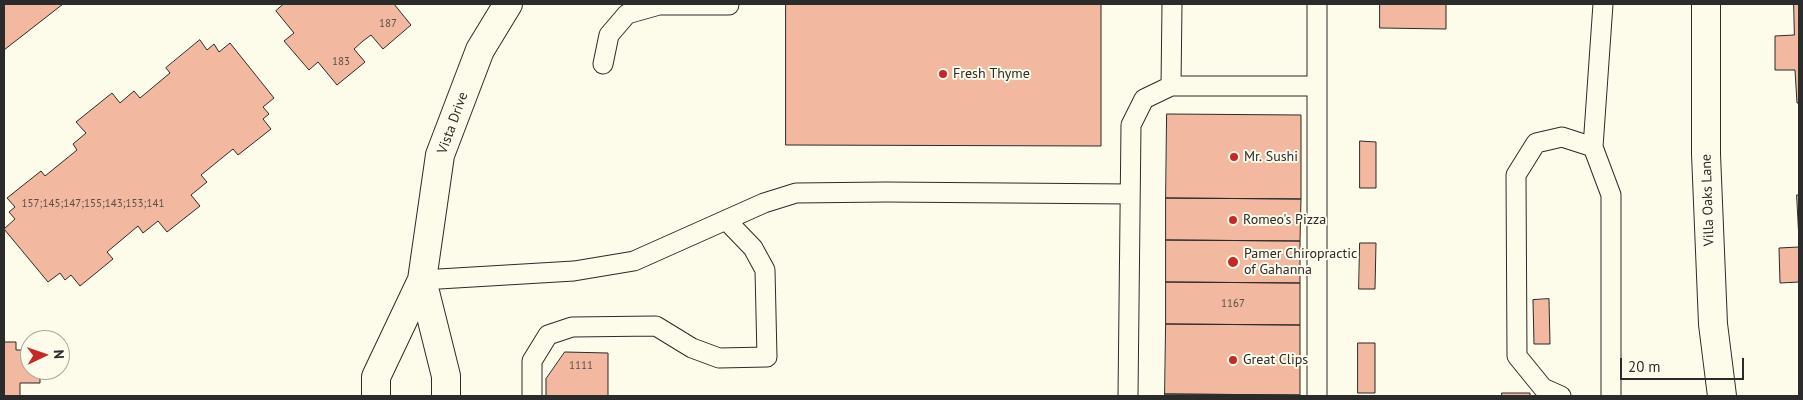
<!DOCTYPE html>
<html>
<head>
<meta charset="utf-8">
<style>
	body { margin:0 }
	#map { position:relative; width:1803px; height:400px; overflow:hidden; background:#fdfbea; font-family:"PT Sans",sans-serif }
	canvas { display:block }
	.frame { position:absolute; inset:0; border:5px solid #2b2b2b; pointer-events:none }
	.north { position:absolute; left:20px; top:330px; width:50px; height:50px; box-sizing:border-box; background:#fdfbea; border:1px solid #a9a89e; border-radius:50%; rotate:87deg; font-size:14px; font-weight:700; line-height:20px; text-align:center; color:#2b2b2b }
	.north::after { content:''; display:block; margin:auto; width:18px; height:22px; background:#c62828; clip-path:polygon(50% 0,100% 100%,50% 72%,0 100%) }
	.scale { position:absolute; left:1620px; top:358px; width:124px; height:22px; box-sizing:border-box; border:2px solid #2b2b2b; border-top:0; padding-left:6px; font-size:15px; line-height:18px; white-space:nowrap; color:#2b2b2b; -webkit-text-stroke:4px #fdfbea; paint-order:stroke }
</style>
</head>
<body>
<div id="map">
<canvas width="1803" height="400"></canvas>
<div class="frame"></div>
<div class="north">N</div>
<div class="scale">20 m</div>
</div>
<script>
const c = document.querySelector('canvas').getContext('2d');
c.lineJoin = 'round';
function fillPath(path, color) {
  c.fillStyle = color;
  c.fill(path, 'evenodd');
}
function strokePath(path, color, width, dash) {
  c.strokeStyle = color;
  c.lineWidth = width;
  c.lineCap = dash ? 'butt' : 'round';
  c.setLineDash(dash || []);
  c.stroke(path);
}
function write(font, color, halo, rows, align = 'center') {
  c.font = font + ' "PT Sans",sans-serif';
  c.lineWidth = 4;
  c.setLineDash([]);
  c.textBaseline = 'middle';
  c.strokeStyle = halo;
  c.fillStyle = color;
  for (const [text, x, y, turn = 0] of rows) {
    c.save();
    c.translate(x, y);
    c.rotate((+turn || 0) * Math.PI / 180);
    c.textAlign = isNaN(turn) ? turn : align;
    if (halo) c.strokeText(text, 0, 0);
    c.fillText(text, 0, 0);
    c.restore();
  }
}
const building = new Path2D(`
	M4,4H63L4,50Z
	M284,4H394L411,25L383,49L371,35L363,41L354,49L365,62L337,85L318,62L309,70L284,41L294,33L276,11Z
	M786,4H1101V146L786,145Z
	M1380,4H1446V29L1380,28Z
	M1794,4H1799V103H1797L1795,70H1775V36L1794,35Z
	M200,40L207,50L214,44L219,52L230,43L274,98L263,107L269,114L263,119L271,129L238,155L233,149L201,175L207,182L191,195L200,206L167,232L158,221L143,233L138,226L107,252L113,259L80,286L71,275L65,280L60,273L48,282L4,229L15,219L9,212L15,207L7,198L41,171L45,176L77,150L73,144L86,133L76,122L112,93L120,103L134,91L140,98L170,73L166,68Z
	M1167,114L1301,115V199L1166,198Z
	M1360,141L1376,142V188H1360Z
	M1797,195H1799V282L1780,283L1779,248L1799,247Z
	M1166,198L1301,199L1300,241L1166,240Z
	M1166,240L1300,241V283L1166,282Z
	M1360,243H1376L1375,289H1359Z
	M1166,282L1300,283V325L1166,324Z
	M1549,299L1550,344H1534L1533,300Z
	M1166,324L1300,325V395L1165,394Z
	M4,342H16V350H30V370H40V383H20V396H4Z
	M1358,343H1375V393H1358Z
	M565,352L608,353V396H546V379Z
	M1502,393H1530V396H1502Z
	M1165,394L1300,395V396H1165Z`);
fillPath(building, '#f2b8a0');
strokePath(building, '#2b2b2b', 1);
const lane = new Path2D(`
	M1317,4V396
	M603,64L609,35L627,14L659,5H729
	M1171,86L1172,4
	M1593,147L1603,4
	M422,280L574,271L634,261L764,203L796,193L886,192L1130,194
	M532,396V361L548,335L572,327L656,326L692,348L719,358L767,357L765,270L753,248L727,221
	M1128,396L1131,125L1144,99L1171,86H1317
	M1561,396L1543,388L1517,356L1516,175L1536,143L1562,137L1593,147L1611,195V396`);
const street = new Path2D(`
	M1706,4V154L1713,324L1722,396
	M422,280L446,376V396
	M376,396V377L422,280L440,155L480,50L508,4`);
strokePath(lane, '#2b2b2b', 21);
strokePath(street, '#2b2b2b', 30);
strokePath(lane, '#fdfbea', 19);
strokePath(street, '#fdfbea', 28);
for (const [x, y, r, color] of [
	[943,74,5,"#c62828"],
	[1234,157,5,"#c62828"],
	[1233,220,5,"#c62828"],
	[1233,262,6,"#c62828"],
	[1233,360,5,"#c62828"]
]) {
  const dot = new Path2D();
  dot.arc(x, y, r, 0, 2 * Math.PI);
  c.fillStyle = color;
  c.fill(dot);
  strokePath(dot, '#fdfbea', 2);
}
write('11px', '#5d4e48', null, [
	["187",388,24],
	["183",341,62],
	["157;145;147;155;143;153;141",93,204],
	["1167",1233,304],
	["1111",581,366]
]);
write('14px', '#2b2b2b', '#fdfbea', [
	["Fresh Thyme",953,74],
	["Mr. Sushi",1244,157],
	["Romeo's Pizza",1243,220],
	["Pamer Chiropractic",1244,254],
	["of Gahanna",1244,270],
	["Great Clips",1243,360]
], 'left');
write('14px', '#2b2b2b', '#fdfbea', [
	["Vista Drive",453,123,-70],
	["Villa Oaks Lane",1708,200,-92]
]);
</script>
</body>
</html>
